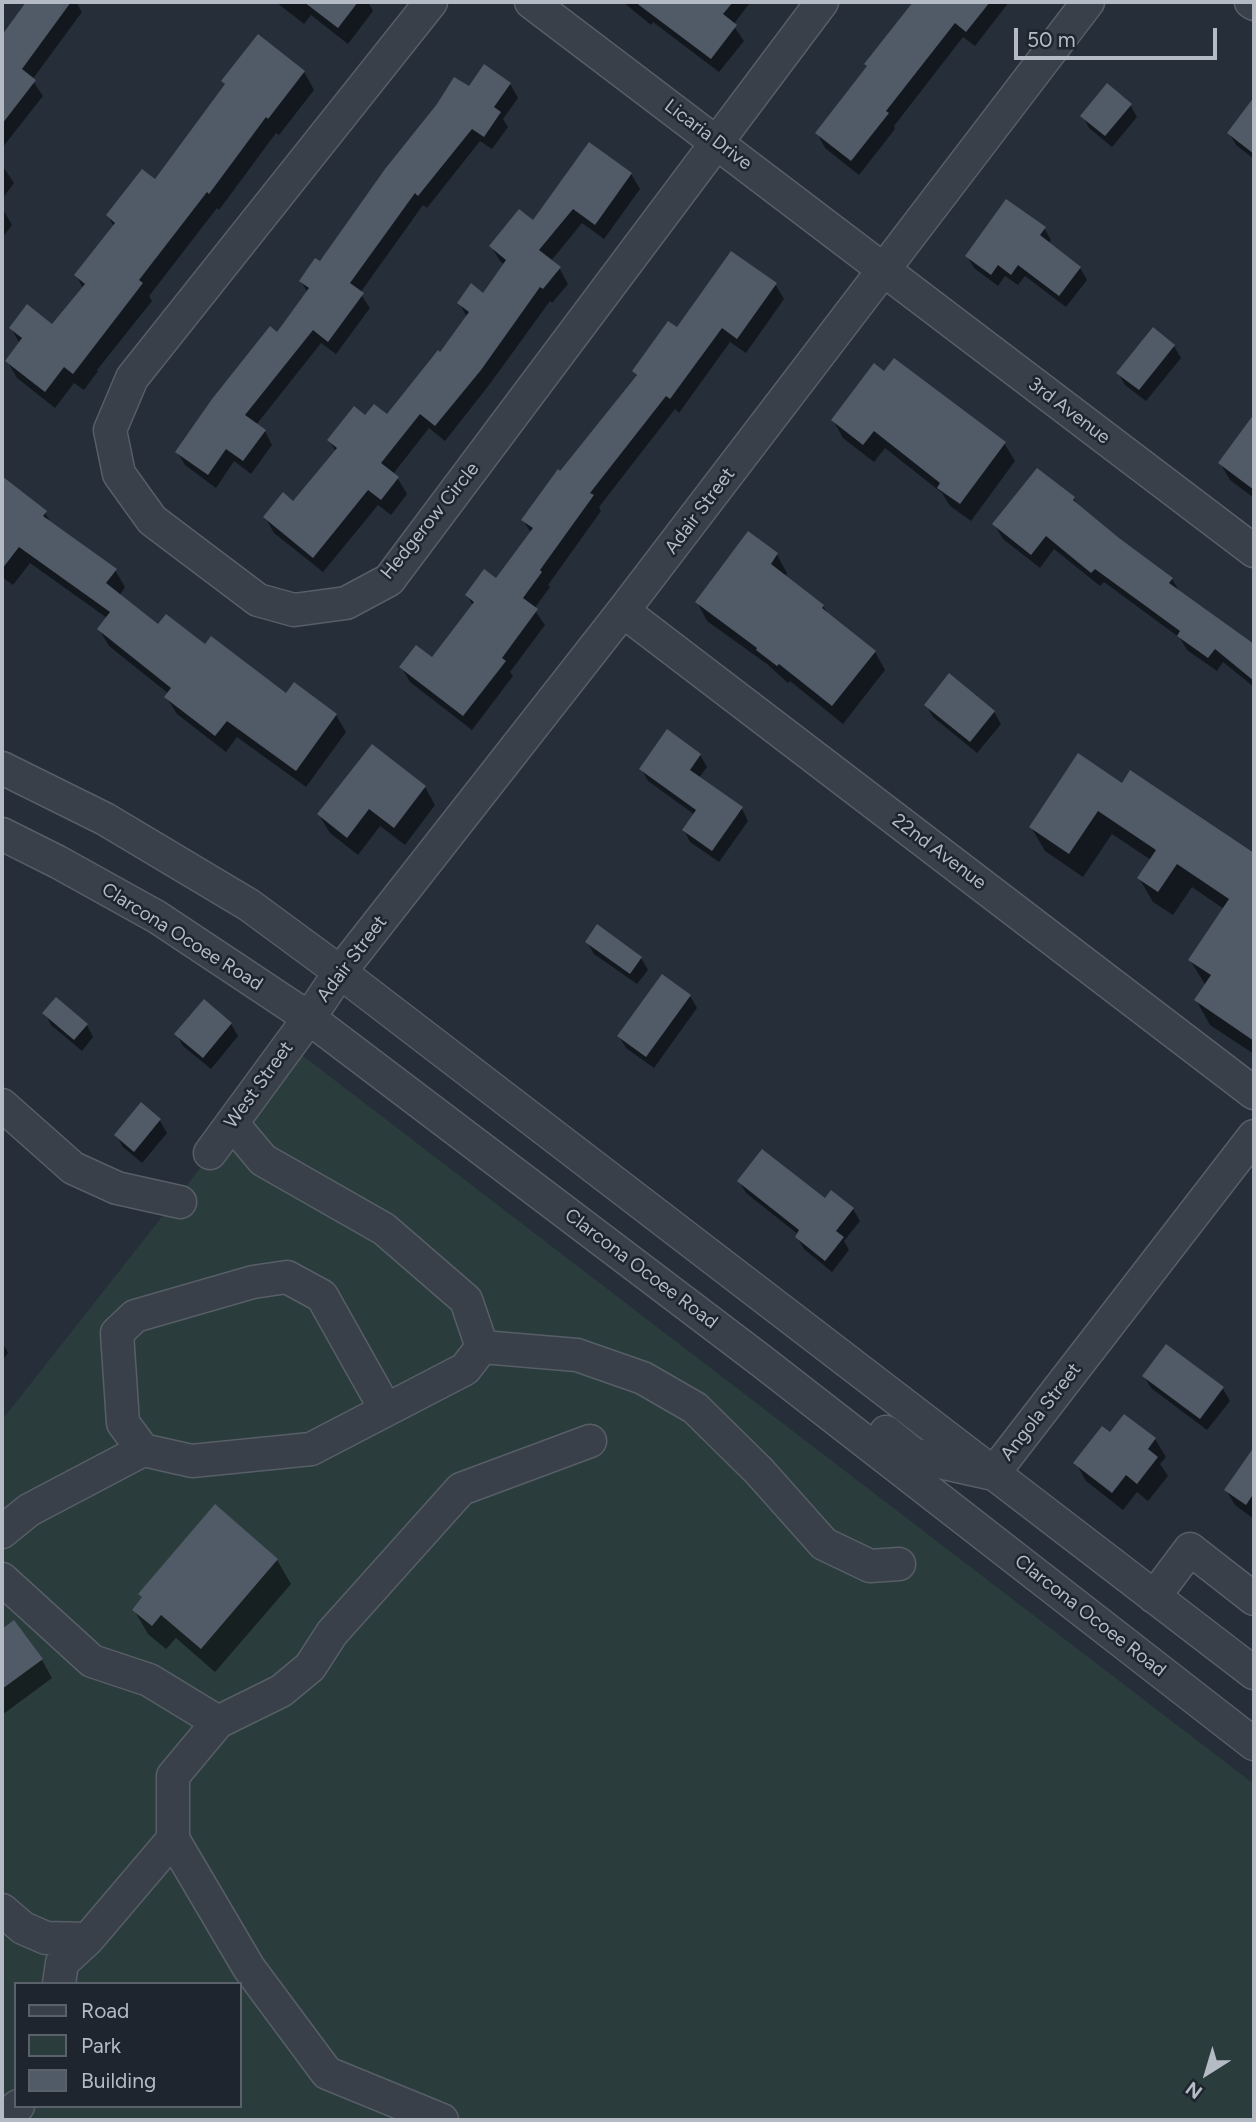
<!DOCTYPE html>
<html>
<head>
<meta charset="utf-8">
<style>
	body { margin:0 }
	#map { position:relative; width:1256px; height:2122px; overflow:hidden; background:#252e39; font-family:Figtree,sans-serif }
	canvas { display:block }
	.frame { position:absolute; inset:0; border:4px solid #b4bbc5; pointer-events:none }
	.legend { position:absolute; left:14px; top:1982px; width:228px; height:126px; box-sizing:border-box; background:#1e252e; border:2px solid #5a616a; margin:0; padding:9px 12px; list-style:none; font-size:21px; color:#b4bbc5 }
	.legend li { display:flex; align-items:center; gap:14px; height:35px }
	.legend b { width:35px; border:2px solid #5a616a }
	.north { position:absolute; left:1172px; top:2038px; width:70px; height:70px; -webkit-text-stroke:5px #1e252e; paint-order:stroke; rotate:217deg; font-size:19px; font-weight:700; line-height:28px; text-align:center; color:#b4bbc5 }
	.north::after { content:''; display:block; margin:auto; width:24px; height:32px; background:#b4bbc5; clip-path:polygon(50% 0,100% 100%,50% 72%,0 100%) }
	.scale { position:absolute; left:1014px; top:28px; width:203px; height:32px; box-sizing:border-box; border:4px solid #b4bbc5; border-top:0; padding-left:9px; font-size:21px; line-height:24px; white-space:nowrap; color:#b4bbc5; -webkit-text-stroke:5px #1e252e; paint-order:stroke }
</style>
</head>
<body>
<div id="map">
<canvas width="1256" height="2122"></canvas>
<div class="frame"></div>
<ul class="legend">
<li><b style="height:9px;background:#394049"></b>Road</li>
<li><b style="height:19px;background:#2a3c3c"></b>Park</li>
<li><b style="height:19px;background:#515a67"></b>Building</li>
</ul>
<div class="north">N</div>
<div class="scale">50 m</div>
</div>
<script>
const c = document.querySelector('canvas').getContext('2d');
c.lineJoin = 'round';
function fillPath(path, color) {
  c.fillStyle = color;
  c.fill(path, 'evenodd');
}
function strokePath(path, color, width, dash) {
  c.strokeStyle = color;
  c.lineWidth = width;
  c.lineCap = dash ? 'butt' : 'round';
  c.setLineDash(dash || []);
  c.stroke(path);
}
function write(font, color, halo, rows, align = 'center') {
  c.font = font + ' Figtree,sans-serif';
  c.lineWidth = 5;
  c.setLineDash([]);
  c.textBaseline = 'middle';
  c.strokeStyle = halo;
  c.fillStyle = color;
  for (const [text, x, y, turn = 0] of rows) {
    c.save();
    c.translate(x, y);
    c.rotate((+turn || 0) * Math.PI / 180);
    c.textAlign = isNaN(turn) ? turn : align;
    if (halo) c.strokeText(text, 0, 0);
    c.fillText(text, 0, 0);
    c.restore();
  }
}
fillPath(new Path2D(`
	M294,1049L1254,1784V2120H2V1420ZM16,1984H240V2106H16Z`), '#2a3c3c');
fillPath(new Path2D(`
	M21,2H76L82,12L32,80L43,96L2,148V50L9,41L26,5Z
	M276,2H368L373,11L348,44L311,15L304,24Z
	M623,2H747L749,4L733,25L744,41L719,72L653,22L651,25Z
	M917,2H1009L975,46L963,37L894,126L895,129L859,175L825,148L817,133L868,67L866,65Z
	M258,36L304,72L314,90L279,135L276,133L219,210L217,208L149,296L152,301L97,370L98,371L84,390L74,383L55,408L17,378L7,361L20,344L11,328L52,326L83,288L76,275L114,227L108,215L156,181L226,86L223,81Z
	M510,84L518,98L503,119L508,127L492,149L480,141L427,208L423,205L360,293L370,308L336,354L321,343L256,425L265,431L272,445L251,474L234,461L216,488L185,465L177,452L277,334L308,293L301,281L320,264L469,89Z
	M1252,103L1254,104V159L1236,145L1229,133Z
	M1130,105L1137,117L1112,147L1089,128L1083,116Z
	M2,165L14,183L2,199Z
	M631,174L640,189L604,239L582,223L551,261L559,268L568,284L552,303L550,301L489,385L445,441L429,428L393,474L398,479L407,494L391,515L378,505L323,572L274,533L265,517L293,503L336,452L329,440L365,417L387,416L440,354L467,317L459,303L483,295L505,265L500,261L491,246Z
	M2,208L12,225L2,238Z
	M1044,228L1051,240L1048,244L1080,268L1087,280L1066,307L1025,276L1018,285L1005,276L998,286L974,268L967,256Z
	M775,284L784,299L746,353L730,342L679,413L675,409L599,507L601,511L548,585L550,587L534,609L545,625L510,672L513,676L472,730L410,682L401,667L432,659L473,606L467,595L496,581L531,533L523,520L637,377L634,371L678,330Z
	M1174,346L1181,358L1146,401L1125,385L1118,373Z
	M1254,417V498L1230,480L1220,463Z
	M833,420L1004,443L1015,461L971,521L950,506L942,493L885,448L874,462L843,438Z
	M2,478L45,513L52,525L115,570L125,587L120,595L159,627L205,647L286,696L336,715L346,732L306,787L237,737L226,752L177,714L166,697L169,694L109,646L99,629L107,618L30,563L13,585L2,577Z
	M1074,499L1078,506L1118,539L1172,579L1181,594L1250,643L1254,638V687L1223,662L1217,671L1187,650L1180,638L1104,582L1100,586L1054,549L1040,568L1003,539L994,524Z
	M777,555L787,573L785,577L823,606L828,614L875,652L885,670L843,724L790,681L788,683L767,664L707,621L697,602Z
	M926,705L994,712L1001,724L977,753L933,717Z
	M700,755L707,767L699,778L742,809L748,821L719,862L690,842L684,830L695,815L648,781L641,769Z
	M1131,772L1254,855V1054L1210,1025L1196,1000L1206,986L1190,960L1224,909L1192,887L1173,915L1153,902L1139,878L1151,860L1112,834L1083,877L1045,851L1031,827L1122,785Z
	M425,787L435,805L405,845L380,826L358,855L330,833L319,815Z
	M587,942L641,958L648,970L637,984L594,954Z
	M690,996L697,1008L654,1068L626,1048L619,1036Z
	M45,1013L87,1025L93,1037L82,1051L51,1025Z
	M231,1024L238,1036L211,1069L183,1046L177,1035Z
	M141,1105L160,1121L167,1133L142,1163L123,1147L116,1135Z
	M739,1181L853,1209L860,1221L844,1241L849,1250L832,1272L804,1249L797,1237L799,1235L746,1193Z
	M2,1342L8,1353L2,1360Z
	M1166,1347L1223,1389L1230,1401L1207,1430L1151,1388L1144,1376Z
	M1111,1434L1155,1439L1166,1457L1160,1464L1168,1476L1148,1501L1137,1492L1123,1510L1086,1481L1076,1463Z
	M1254,1450V1519L1235,1505L1226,1490Z
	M277,1560L291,1584L215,1672L176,1638L166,1649L148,1634L134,1610Z
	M14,1622L42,1660L52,1678L2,1715V1631Z`), '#0007');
fillPath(new Path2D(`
	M26,2H71L22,69L36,80L2,124V35Z
	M304,2H358L338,28Z
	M635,2H733L723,14L737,25L711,59Z
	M913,2H990L966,32L955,23L886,111L889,113L851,161L815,133L867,66L864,64Z
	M258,34L305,71L268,119L266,117L209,194L207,192L139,280L143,283L73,374L64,367L45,392L5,361L22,338L9,328L27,304L52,324L85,284L74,275L115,223L106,215L142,169L155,179L225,84L221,81Z
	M484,64L511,83L494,107L501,112L484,137L472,129L418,196L415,193L350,283L364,293L328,342L313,330L245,415L266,430L243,461L226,449L208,475L175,452L212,399L270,326L277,332L309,288L299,281L315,258L320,261L385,169L437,104L454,77L469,86Z
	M1107,83L1132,104L1105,136L1080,116Z
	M1254,97V154L1227,133Z
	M589,142L632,173L595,225L573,209L539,250L561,267L543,289L540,287L481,370L435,426L420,414L381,463L399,477L381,500L368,490L313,558L263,517L283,492L293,501L337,448L327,440L354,406L365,415L374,404L387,414L438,350L440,352L469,312L457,303L471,283L483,293L506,260L489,246L519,209L533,220Z
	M1006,199L1046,227L1040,235L1081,267L1059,296L1018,265L1011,275L998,265L991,275L965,256Z
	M731,251L777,283L737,339L722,328L670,399L666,396L590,493L594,495L540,570L542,572L523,598L538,609L502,658L506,661L463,716L399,667L416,645L432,657L474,602L465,595L484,569L496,578L533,528L521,520L558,469L560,471L637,375L632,371L668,321L677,327Z
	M1153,327L1175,345L1139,390L1116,373Z
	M894,358L1006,442L960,504L937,488L940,483L874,431L863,445L831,420L874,363L884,371Z
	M1254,414V490L1218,463Z
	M1037,468L1075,497L1073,500L1119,538L1173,578L1169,583L1254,644V681L1215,649L1208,658L1177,636L1180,631L1095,569L1091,573L1046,536L1031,555L992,524Z
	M2,476L47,511L43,516L117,569L106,583L158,624L166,614L205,644L211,636L286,693L294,682L337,714L296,771L227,721L215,736L164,697L171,688L97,629L110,612L19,547L2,569Z
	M748,531L778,553L771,564L824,605L822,608L876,651L832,706L779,664L777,666L756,650L757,648L695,602Z
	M949,673L995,711L970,742L924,705Z
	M667,729L701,754L690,770L743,807L712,851L682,830L696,810L639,769Z
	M372,744L426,786L394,828L369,809L347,838L317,814Z
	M1078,753L1122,783L1130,770L1254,853V1041L1194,1000L1211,975L1188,960L1229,899L1177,864L1158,892L1137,878L1156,850L1098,811L1069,854L1029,827Z
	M597,924L642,957L630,974L585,942Z
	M662,974L691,995L646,1057L617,1036Z
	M56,997L88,1024L74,1040L42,1013Z
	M204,999L232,1023L203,1058L174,1034Z
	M141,1102L161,1119L134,1152L114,1135Z
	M762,1149L825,1198L831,1190L854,1208L836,1231L844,1237L825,1261L795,1237L799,1230L737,1181Z
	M1166,1344L1224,1387L1200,1419L1142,1376Z
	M1124,1414L1156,1438L1148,1449L1158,1457L1137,1484L1126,1475L1112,1493L1073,1463L1102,1426L1110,1432Z
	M1254,1447V1493L1246,1505L1224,1490Z
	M215,1504L278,1559L201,1649L161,1615L152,1626L132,1610L142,1597L138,1594Z
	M14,1620L43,1659L2,1689V1629Z`), '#515a67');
const minor = new Path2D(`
	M431,2L132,378L110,430L119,474L152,520L258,600L294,610L346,603L389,580L822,2
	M531,2L1254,551
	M1251,2L1254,4
	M623,611L1254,1093
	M2,768L105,819L249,905L340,972L1254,1673
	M2,834L58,862L157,917L309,1018L759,1359L1254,1744
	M2,1105L73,1168L117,1188L180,1202
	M232,1123L263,1160L384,1229L466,1300L482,1347L465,1369L311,1449L192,1461L143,1450L123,1423L117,1333L135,1316L253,1282L287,1277L322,1296L386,1410
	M210,1153L309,1018L340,972L623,611L1088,2
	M482,1347L577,1355L643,1378L695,1408L759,1471L824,1544L870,1566L899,1564
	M886,1432L913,1454L948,1464L993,1474L1254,1136
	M2,1532L29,1510L143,1450
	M2,1579L92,1661L149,1680L218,1722
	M1154,1597L1190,1549L1254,1599
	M2,1910L23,1928L46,1938L88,1939L173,1839
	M59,1984L62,1963L88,1939
	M2,2120L18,2106
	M442,2120L327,2073L249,1968L173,1839V1776L218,1722L281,1691L310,1667L332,1633L461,1489L590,1441`);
strokePath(minor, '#575e67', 35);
strokePath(minor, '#394049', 32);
write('19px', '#b4bbc5', '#1e252e', [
	["Licaria Drive",708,135,37],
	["3rd Avenue",1069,411,37],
	["Adair Street",700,511,-53],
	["Hedgerow Circle",430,521,-51],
	["22nd Avenue",939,852,37],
	["Clarcona Ocoee Road",182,937,32],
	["Adair Street",352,959,-53],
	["West Street",259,1085,-54],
	["Clarcona Ocoee Road",641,1269,37],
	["Angola Street",1041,1412,-52],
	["Clarcona Ocoee Road",1090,1616,38]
]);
</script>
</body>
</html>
